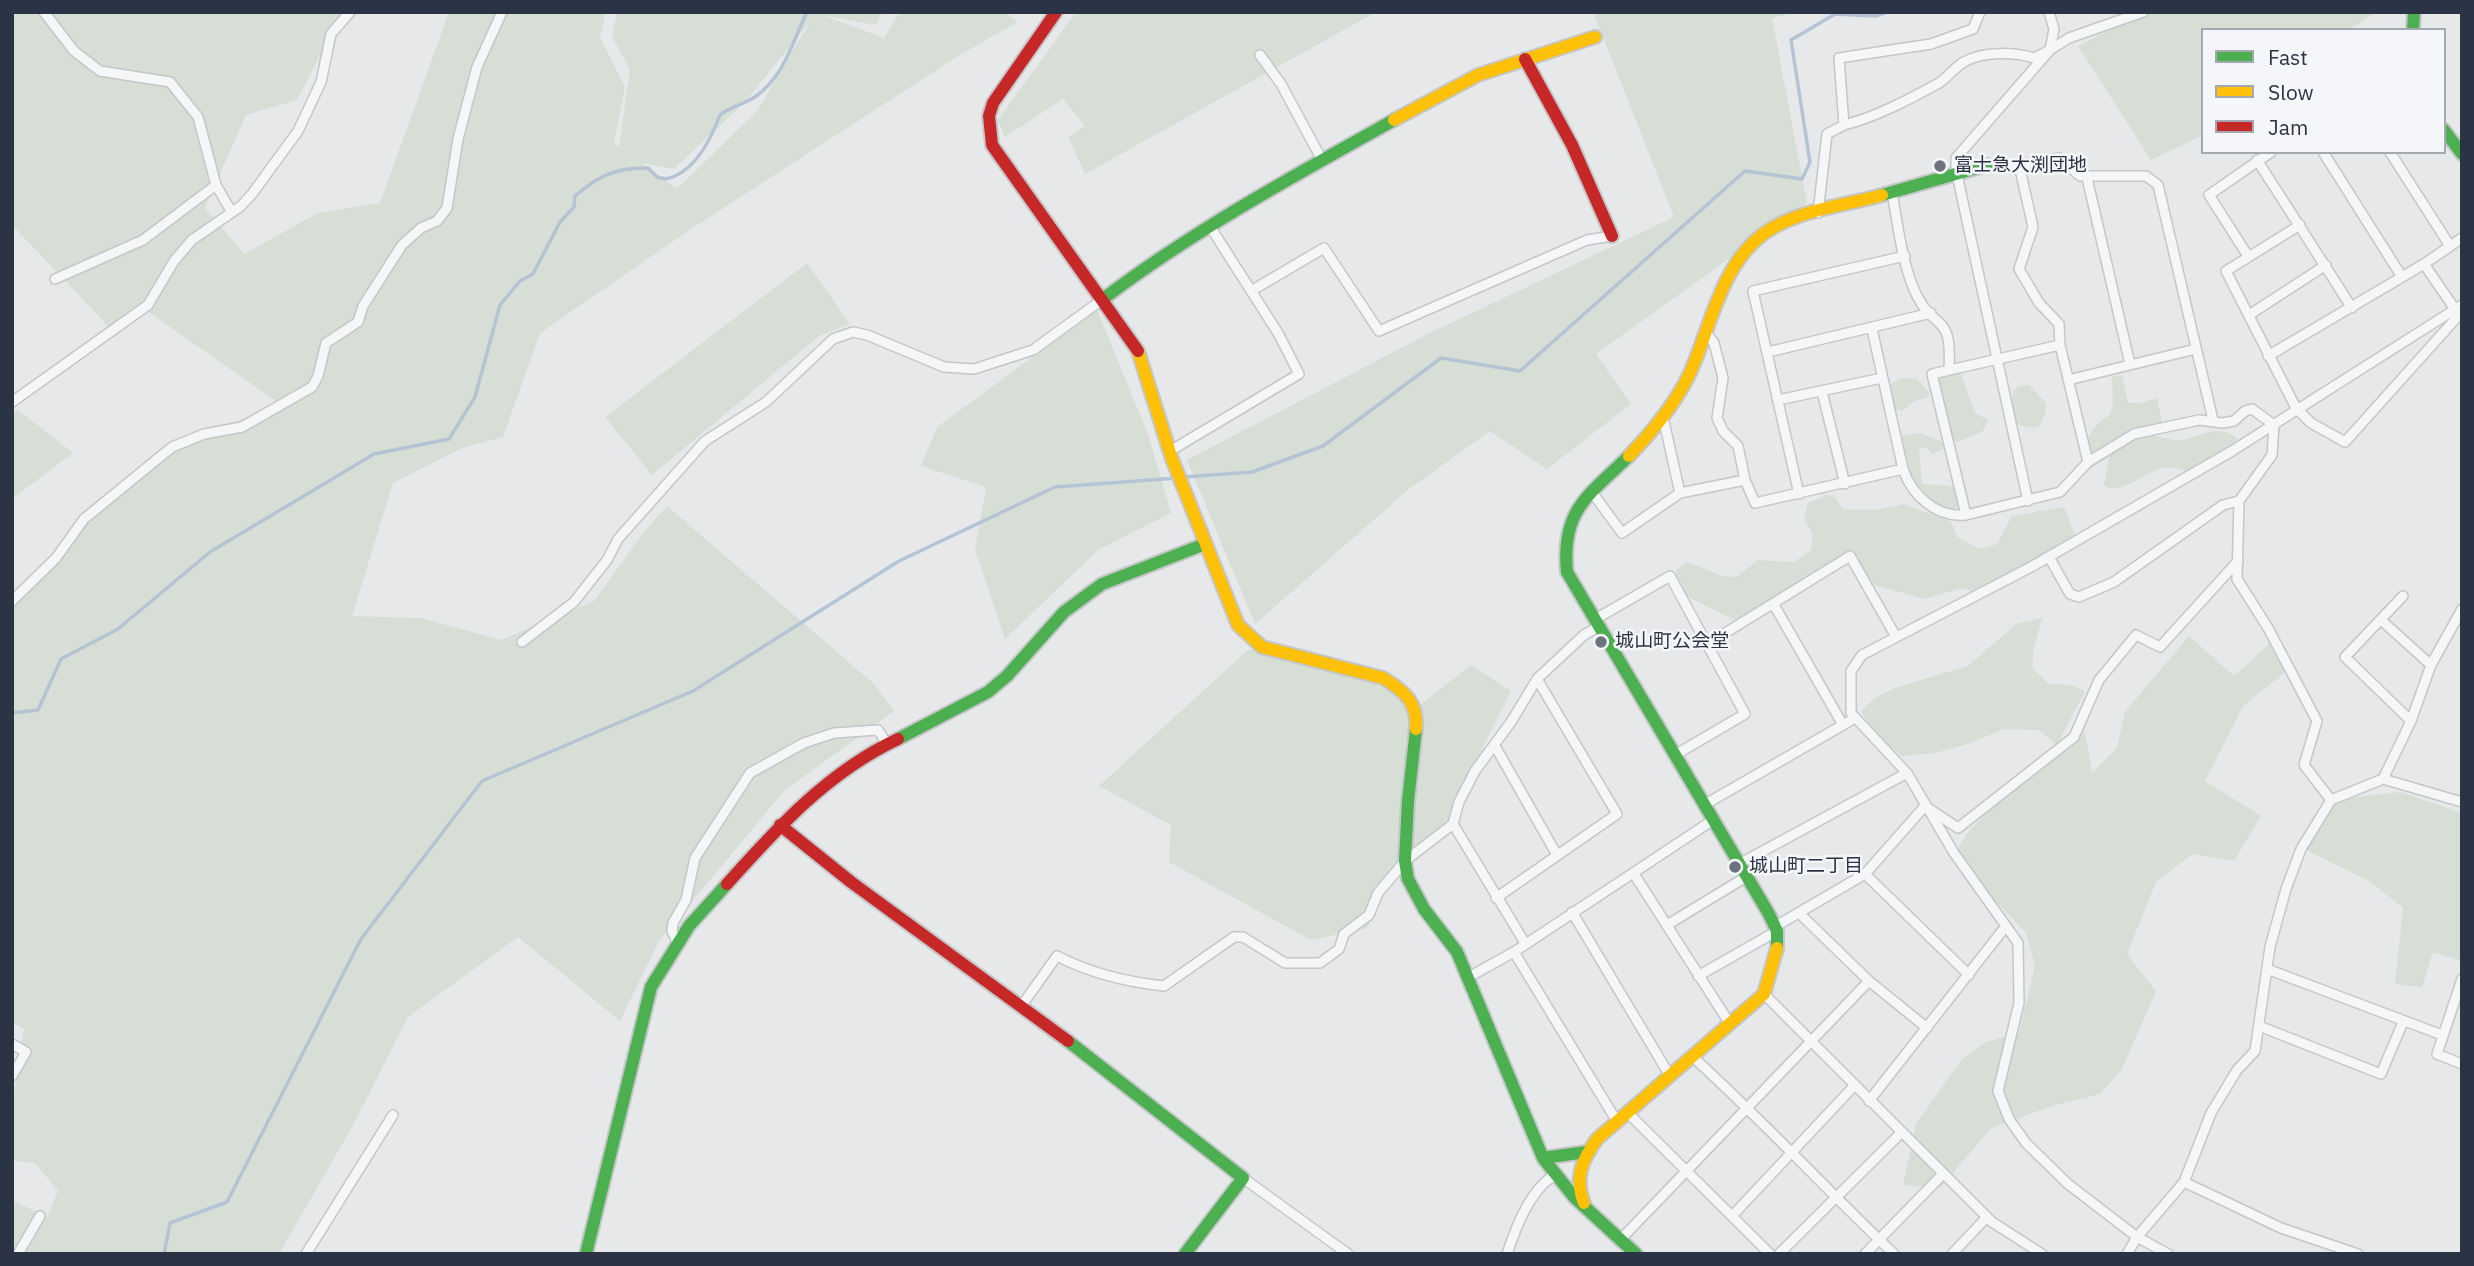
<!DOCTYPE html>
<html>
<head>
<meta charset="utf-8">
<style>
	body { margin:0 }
	#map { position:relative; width:2474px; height:1266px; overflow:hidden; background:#e6e8ea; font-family:"IBM Plex Sans",sans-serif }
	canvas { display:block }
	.frame { position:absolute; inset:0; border:14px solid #2b3445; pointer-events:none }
	.legend { position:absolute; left:2201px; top:28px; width:245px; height:126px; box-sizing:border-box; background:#f4f6f9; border:2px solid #a4a8b1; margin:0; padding:9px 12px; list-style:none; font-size:21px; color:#2b3445 }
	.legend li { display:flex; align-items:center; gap:14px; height:35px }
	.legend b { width:35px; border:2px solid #a4a8b1 }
</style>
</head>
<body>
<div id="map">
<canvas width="2474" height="1266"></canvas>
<div class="frame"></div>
<ul class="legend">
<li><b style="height:9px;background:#4caf50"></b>Fast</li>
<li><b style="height:9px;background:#ffc107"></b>Slow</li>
<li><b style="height:9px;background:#c62828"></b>Jam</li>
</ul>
</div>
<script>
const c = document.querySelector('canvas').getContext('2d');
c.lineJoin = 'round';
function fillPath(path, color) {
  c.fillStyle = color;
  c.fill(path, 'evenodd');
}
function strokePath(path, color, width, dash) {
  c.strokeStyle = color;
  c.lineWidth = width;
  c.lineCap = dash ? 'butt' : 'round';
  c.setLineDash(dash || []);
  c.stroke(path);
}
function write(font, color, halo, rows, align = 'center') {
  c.font = font + ' "IBM Plex Sans","Noto Sans JP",sans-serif';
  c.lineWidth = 5;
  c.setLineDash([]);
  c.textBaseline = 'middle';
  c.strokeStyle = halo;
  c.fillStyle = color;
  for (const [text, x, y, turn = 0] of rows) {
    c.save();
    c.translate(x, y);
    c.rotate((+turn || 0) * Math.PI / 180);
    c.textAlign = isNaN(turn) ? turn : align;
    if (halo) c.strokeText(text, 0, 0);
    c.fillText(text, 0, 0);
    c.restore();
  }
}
fillPath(new Path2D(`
	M12,12H350L331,34L297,100L246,115L205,208L244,254L318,213L380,203L449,12H606L600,38L625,87L614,143L619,147L630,69L612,37L617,12H882L876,25L822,15L884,38L900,12H1005L1018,22L960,55L691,229L540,333L503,437L462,448L393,483L352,616L421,618L501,640L594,601L644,532L667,506L873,683L894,711L784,791L659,941L620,1021L518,937L408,1017L352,1127L279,1254H12V1200L47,1217L58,1191L35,1163L12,1161V1105L24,1029L12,1022V601L88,518L172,447L280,404L140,306L110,328L12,225ZM812,19L757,111L677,189L641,163L674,169L745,102Z
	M1076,12H1376L1085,174L1068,137L1085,126L1063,99L1005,137L998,120Z
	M1593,12H1798L1772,18L1807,203L1596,354L1631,404L1547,469L1490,431L1409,489L1255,624L1187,460L1428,334L1674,217Z
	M2119,12H2377L2348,30H2203V135L2151,160L2078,46L2124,23Z
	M807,263L850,324L819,336L652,475L605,417Z
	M1097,310L1148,434L1171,513L1098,550L1005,639L975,550L986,487L921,466L937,427Z
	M1947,368L1960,372L1975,413L1988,420L1983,431L1958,442L1949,437L1936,376Z
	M2122,375L2128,403H2142L2157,398L2163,426L2148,434C2158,436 2172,441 2182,440C2201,437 2221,422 2237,439L2232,451L2191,473C2154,455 2145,486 2110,489L2104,485L2110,453L2087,457C2085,438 2093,424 2110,415L2113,404L2112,377Z
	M1902,378L1917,379L1928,391L1929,397L1914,401L1903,411L1893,408L1888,390L1892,383Z
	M2029,385L2046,403V412L2039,426L2033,428L2015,424L2011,416L2013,391L2019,386Z
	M18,410L73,453L12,499V413Z
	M1920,433L1943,442L1947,447L1932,454L1926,448H1919L1922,484L1953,486L1958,496L1957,511C1907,499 1911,485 1899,440L1904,435Z
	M1827,495L1835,497L1843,509L1875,510L1904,504L1951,522L1957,537L1980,549L1997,544L2012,516L2064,507L2077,540L1979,593L1962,588L1924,599L1872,584L1852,552L1790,595L1734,620L1679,592L1676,570L1688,562L1722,576L1737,577L1757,560L1794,562L1811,550L1813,535L1804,519L1808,503Z
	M2042,618L2034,648L2032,668L2049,684L2071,685L2085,691L2057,745L2039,730L2004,729L1971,743L1935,753L1902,756L1877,735L1861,711L1875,698L1894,688L1968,666L2016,624Z
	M2189,636L2234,676L2275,639L2290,668L2243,706L2205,781L2261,816L2234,861L2192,854L2156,882L2127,954L2156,991L2121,1071L2100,1094L2052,1106L1991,1128L1941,1187L1903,1185L1916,1124L1962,1059L1986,1042L2019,1033L2035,966L2026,933L1988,893L1958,849C1970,823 2015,787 2039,770C2057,757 2072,750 2085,732L2092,773L2117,748L2125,712Z
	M1249,649L1365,680L1420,705L1471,665L1511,691L1447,821L1398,859L1367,928L1311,940L1169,862L1171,825L1099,786Z
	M2400,792L2462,813V961L2433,952L2422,987L2395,984L2403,908L2371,882L2306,850L2331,800Z`), '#d6ded6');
strokePath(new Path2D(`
	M1184,477L1252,472L1323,446L1441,358L1520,371L1745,171L1802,179L1810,162L1791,40L1835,14L1876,16L1887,12
	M12,713L38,710L61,659L118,629L210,552L374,454L449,439L475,397L500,305L520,281L533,274L560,222L574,207L575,196C598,176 617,167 648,168L657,177L666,179C695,173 711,139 720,115C730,107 744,104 755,97C785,75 792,43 807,12
	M164,1254L170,1223L227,1202L361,939L482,781L693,691L899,561L1055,487L1177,478`), '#b4c4d5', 3.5);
const street = new Path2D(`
	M44,12L74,51L100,71L170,82L198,117L216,185L143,240L55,279
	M1980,12L1973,29L1931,44L1839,58L1844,125C1876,117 1910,99 1939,83C1948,77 1955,67 1964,62C1983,51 2014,52 2034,58L2050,50L2054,29L2049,12
	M1260,55L1281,84L1322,160
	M2323,152L2402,277
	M2390,152L2450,246
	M2257,160L2352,308
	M1987,165H2019L2059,158L2080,176H2146L2158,185L2213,420
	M2019,165L2033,227L2019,269L2039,303L2059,324L2060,345L2088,462
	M2087,178L2130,364
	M216,185L231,211
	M1892,193C1898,225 1902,264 1916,294C1936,334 1952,310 1949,370
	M1818,213L1827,134L1844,125
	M2300,225L2226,271L2296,408L2311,423L2345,442L2459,315L2424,264
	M2248,256L2209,195L2271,152
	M1251,291L1324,248L1379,331L1587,240L1612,236
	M2249,315L2326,265
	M1872,329L1903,469
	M1707,334L1714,343L1723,378L1717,418L1723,431L1738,446L1745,480L1755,503L1903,469C1912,496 1937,518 1966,515L2060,492L2088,462L2134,434L2199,420L2222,423L2234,421L2245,411L2252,409L2274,425L2272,455L2239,501L2237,579L2268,628L2317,721L2304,765L2331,800L2301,849L2286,889L2270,947L2255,1051L2237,1070L2211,1113L2184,1182L2137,1237L2127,1254
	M1768,352L1931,313
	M2268,356L2424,264L2462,238
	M2068,380L2196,349
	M1822,392L1845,484
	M1778,400L1882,378
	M12,402L148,305L174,261L192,240L241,206L252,194L298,131L321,82L331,34L350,12
	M1663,417L1680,493
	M1170,451L1299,374L1278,333L1211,228
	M1591,491L1622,533L1680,493L1745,480
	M1799,494L1753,291L1905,256
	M2028,501L1956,170V158L2050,50L2069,38L2143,12
	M1966,515L1932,374L2060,345
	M2049,557L2070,594L2079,597L2114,582L2223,505L2239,501
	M2403,596L2345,657L2411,721
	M12,601L56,558L84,519L172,447L204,434L242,427L312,387L318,376L326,343L358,322L363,306L402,245L421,228L437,221L447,208L458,139L477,67L502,12
	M1774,605L1843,725
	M1594,620L1670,576L1745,714L1675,755
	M2381,620L2431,665
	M522,642L574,602L607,560L618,539L705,441L766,402L833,339L853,332L867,335L944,367L974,369L1033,350L1103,299
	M1709,643L1850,556L1895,635
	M1495,746L1557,855
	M2383,779L2411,721L2431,665L2462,609
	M2331,800L2383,779L2462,802
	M1704,805L1855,718
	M1453,824L1525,943
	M1739,864L1907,773
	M1634,874L1730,1024
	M1865,874L1969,975
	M1496,898L1617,814L1537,679
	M1572,912L1670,1076
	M1800,914L1869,981L1927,1028
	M1667,925L1746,877
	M1776,926L1865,874L1925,806L1958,828L2074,737L2099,680L2136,635L2160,647L2238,561
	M2006,926L2018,943L2019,1003L1998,1091L2009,1119L2026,1143L2068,1184L2137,1237L2168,1254
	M677,942L672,931L673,923L686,900L695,858L750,773L804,743L834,733L878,730L887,744
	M1514,952L1616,1120
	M2267,969L2442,1035
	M1698,976L1777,931
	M1467,978L1514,952L1713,820
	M2462,979L2437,1054L2462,1064
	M1764,994L1992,1222L2042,1254
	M1022,1005L1057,956C1092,974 1126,982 1164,986L1234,937H1243L1285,963H1320L1339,949L1344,934L1369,915L1378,893L1405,861L1453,824L1459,802L1475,771L1511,722L1537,679L1584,635L1598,627
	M2259,1026L2381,1074L2403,1022
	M12,1044L26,1052L12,1076
	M1693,1057C1763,1121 1826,1189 1894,1254
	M1869,1101L2006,926L1954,853L1907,773L1851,713V671L1862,655L2031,567L2232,451L2462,305
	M1629,1114L1770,1254
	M1243,1178L1348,1254
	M2184,1182L2281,1228L2358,1254
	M1733,1215L1854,1086
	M1621,1239L1869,981
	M18,1254L40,1216
	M306,1254L393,1115
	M1507,1254C1516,1227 1529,1192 1553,1176
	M1779,1254L1901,1133
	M1865,1254L1943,1174
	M1952,1254L1987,1217`);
const fast = new Path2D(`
	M2413,30L2414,12
	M2444,130L2462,154
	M1882,195L1987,165
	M1103,299C1193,231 1295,175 1394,120
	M1629,456C1588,496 1561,510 1567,572L1769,914L1777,931V948
	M1416,729L1408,801L1405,861L1408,879L1424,909L1457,952L1543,1158L1574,1197L1636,1254
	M898,739L988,692L1007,676L1064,612L1102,584L1205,544
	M1068,1041L1243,1178L1185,1254
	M1543,1158L1586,1152
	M586,1254L651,987L689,926L727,884`);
const slow = new Path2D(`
	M1394,120L1478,75L1595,37
	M1138,351L1172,459L1238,625L1262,647L1383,678C1404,691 1418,702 1416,729
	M1629,456C1652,432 1674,406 1689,375C1711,328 1720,264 1766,232C1800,209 1844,206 1882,195
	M1584,1203C1574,1178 1582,1160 1597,1139L1764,994L1777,948`);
const jam = new Path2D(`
	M1056,12L993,103L989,116L992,145L1138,351
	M1525,59L1572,145L1612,236
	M780,825L851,882L1068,1041
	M727,884C778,827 828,772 898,739`);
strokePath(street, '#c4c6c8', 12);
strokePath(fast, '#c4c6c8', 16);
strokePath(slow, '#c4c6c8', 16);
strokePath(jam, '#c4c6c8', 16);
strokePath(street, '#f5f6f7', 9);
strokePath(fast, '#4caf50', 12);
strokePath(slow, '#ffc107', 12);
strokePath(jam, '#c62828', 12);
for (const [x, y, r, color] of [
	[1940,166,7,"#6c737f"],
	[1601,642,7,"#6c737f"],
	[1735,867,7,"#6c737f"]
]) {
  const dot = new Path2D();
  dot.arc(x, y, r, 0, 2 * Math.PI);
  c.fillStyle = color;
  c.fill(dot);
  strokePath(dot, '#f4f6f9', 2.5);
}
write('19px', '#2b3445', '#f4f6f9', [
	["富士急大渕団地",1954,166],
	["城山町公会堂",1615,642],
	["城山町二丁目",1749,867]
], 'left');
</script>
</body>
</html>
